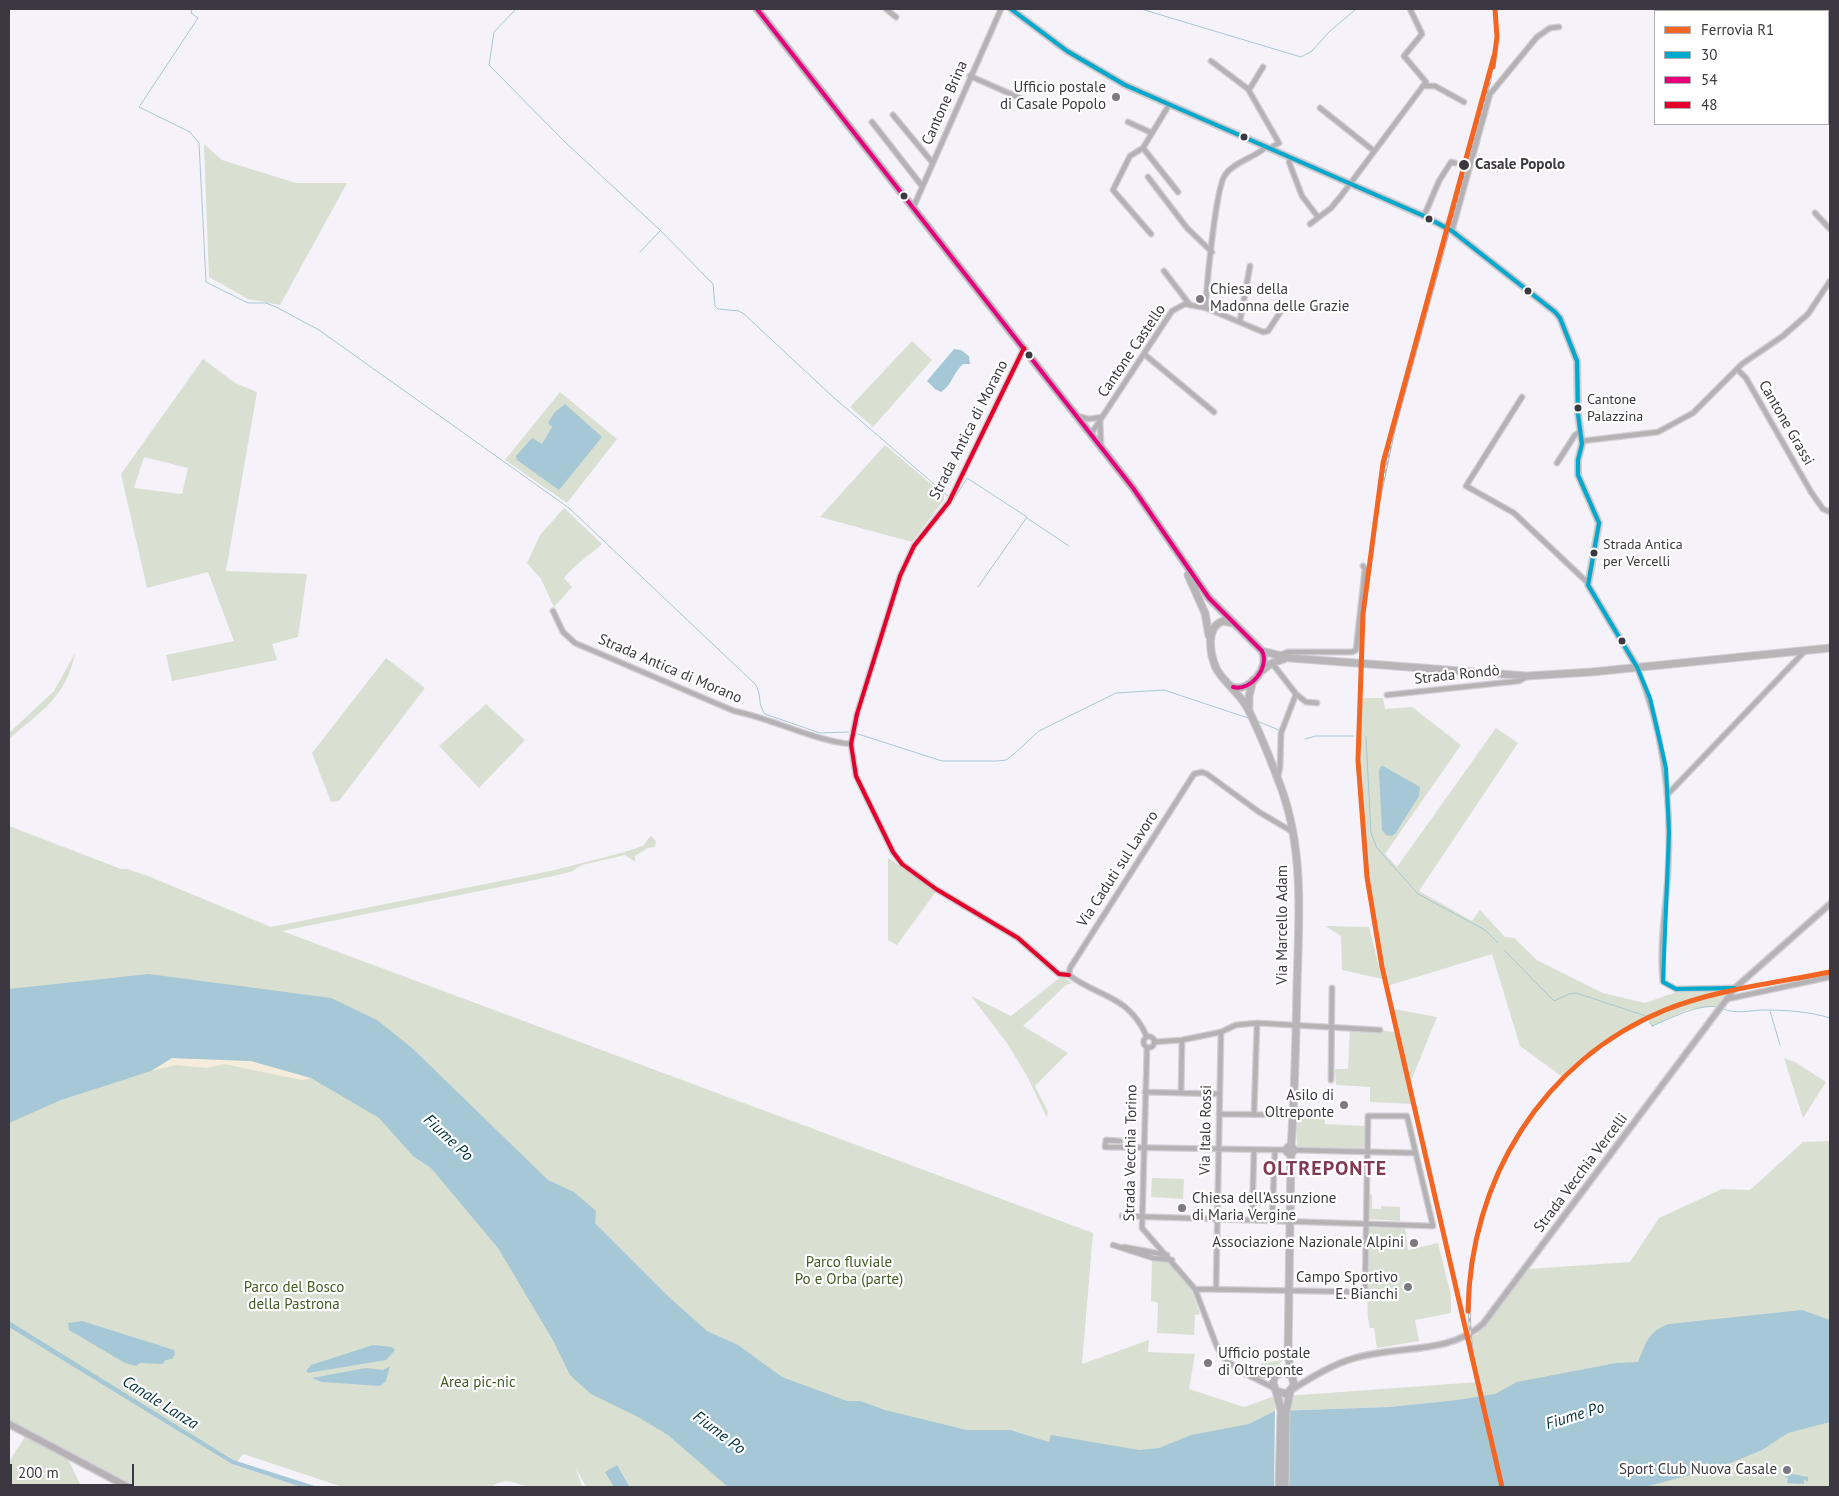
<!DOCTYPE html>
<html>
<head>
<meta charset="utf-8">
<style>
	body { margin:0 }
	#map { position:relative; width:1839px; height:1496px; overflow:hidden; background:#f6f2fa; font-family:"PT Sans",sans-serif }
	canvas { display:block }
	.frame { position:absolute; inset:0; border:10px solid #3c3841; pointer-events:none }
	.legend { position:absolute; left:1654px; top:10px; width:175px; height:115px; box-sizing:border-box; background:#fff; border:1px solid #b1afb3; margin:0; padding:6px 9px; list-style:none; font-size:15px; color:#3c3841 }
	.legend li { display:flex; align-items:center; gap:10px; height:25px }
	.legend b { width:25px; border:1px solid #b1afb3 }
	.scale { position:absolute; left:10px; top:1464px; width:124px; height:22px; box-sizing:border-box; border:2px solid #3c3841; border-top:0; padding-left:6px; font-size:15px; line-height:18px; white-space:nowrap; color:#3c3841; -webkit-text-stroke:4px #fff; paint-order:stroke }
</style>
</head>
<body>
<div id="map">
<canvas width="1839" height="1496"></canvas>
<div class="frame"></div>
<ul class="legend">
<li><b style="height:6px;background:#f26522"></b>Ferrovia R1</li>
<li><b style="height:6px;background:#00a9ce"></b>30</li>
<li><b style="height:6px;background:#e5007d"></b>54</li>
<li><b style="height:6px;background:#e4002b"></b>48</li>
</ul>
<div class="scale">200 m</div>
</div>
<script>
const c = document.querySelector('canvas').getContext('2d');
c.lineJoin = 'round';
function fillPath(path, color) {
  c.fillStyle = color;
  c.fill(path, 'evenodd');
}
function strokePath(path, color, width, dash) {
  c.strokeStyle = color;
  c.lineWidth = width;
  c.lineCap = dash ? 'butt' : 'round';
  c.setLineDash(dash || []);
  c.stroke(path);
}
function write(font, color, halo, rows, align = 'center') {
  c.font = font + ' "PT Sans",sans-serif';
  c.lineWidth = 4.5;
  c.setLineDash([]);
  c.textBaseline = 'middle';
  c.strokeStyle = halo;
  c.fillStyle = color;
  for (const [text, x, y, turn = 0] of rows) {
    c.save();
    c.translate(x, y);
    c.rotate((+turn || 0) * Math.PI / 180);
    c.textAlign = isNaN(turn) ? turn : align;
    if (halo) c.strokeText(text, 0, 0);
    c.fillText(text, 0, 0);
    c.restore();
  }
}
fillPath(new Path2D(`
	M204,144L222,160L296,183H347L280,305L248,299L209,277Z
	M912,341L932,360L873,427L850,407Z
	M203,359L235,383L257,392L226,571L307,574L298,637L272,644L277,660L172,681L166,655L234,641L208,572L147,588L121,474ZM144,457L188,468L182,494L134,488Z
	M560,392L617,439L567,503L505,460Z
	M885,445L944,495V500L912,542L820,517Z
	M564,508L602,544C589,556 575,564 564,578L572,587L554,607L541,579L527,563L540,535Z
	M75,653C66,698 41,711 9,739V733L54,691Z
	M386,658L425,688L339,801L331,802L312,753Z
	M1359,698H1383L1385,709L1412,707L1461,745L1385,854L1397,867L1496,728L1518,743L1419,891L1472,921L1480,910L1505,937L1514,938L1537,960L1603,993L1628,999L1645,1003L1691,987L1732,988L1718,1006L1687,1010L1652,1027L1647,1017L1583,1056L1561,1076L1520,1046L1492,954L1387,986L1367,877Z
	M486,704L525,740L479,788L439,746Z
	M9,826L121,869H127L148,876L271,927L555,870C569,866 638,850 644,845C646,842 647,839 651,836L656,841L655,847L648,848L635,856V862L625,855L582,865L573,871L554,876L282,931L1093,1233L1082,1364L1149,1340L1148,1352L1195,1354L1189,1389L1244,1407L1272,1397L1478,1382L1470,1337L1478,1334V1329L1528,1269L1630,1262L1659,1218L1722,1189L1750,1190L1803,1142L1830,1141V1487H1512L1457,1400L1389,1407L1275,1411L1274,1487H586L576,1468L582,1487C565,1487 547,1489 531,1487C514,1485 509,1475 491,1487H343L243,1454L234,1465L301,1487H130L9,1423Z
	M888,858L937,890L897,945L888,940Z
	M1325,926L1369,927L1382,979L1342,970L1341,936Z
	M1062,976L1072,983L1066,985L1023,1026L1068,1053L1035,1086L1048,1112L1047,1118L1027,1076L1007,1043L971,996L1011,1016Z
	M1389,1008L1437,1017L1409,1086L1413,1104L1370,1102V1087L1336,1085L1335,1069H1348L1350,1027L1395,1032Z
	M1784,1058L1795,1062L1826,1082L1803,1118Z
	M1298,1108L1325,1109V1124L1366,1126L1365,1151L1297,1147L1296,1123L1299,1122Z
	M1152,1178L1184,1179L1183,1199L1151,1197Z
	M1369,1194L1372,1195V1209H1381V1206L1400,1207V1221L1368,1219Z
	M1368,1228H1405L1408,1250L1438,1243L1451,1295V1313L1415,1320L1419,1341L1377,1348L1374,1328H1370C1365,1310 1369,1294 1369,1276C1369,1260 1369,1244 1368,1228Z
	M1152,1259L1171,1262L1192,1291L1200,1314L1195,1315L1194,1335L1157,1333L1158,1303L1151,1301Z
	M1283,1360L1272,1372L1258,1373L1262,1363Z
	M26,1435L67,1457L81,1486L116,1485L119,1487H9V1462Z`), '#d9e0d1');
fillPath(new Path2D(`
	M172,1058L251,1061L311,1078L303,1080L272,1074L224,1064L207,1068L175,1065L151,1071Z`), '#f4ecdc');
fillPath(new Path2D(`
	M954,349L961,350L969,356L970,364H963C953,373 952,385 941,392L935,389L927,381Z
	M565,404L602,437L559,490L517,460L516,456L532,438L542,444L552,427L548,423L554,413Z
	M1383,766L1420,787L1419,796L1395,834L1391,836L1386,835L1382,830L1379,772L1380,767Z
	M149,974L331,998L377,1020L412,1048L548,1180L574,1192L596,1211L595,1223L670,1298L707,1331L738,1345L782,1377L847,1401H860L885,1410L967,1430H1010L1049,1442L1051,1435L1139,1450L1159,1448L1191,1435L1249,1424L1275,1411L1389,1407L1457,1400L1495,1394L1517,1382L1616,1363L1638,1362C1646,1345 1646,1332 1669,1324L1802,1310L1830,1320V1422L1788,1433L1762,1450L1723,1466L1645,1487H728L668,1435L638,1417L591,1394L570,1375L554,1342L498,1248L431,1168L413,1156L379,1118L311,1078L251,1061L172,1058L151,1071L61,1100L9,1123V989Z
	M9,1321L233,1460L318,1487H301L232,1464L9,1327Z
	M82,1321L174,1350L175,1354L172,1359L166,1360L162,1364L140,1363L136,1366L125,1363L69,1330L68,1323Z
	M373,1345L392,1347L395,1350L386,1360L308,1373L306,1371L311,1365Z
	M390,1366L386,1381L380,1386L322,1382L312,1378L366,1368L383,1370Z
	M617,1465L629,1486L630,1487H614L605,1472Z
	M1787,1473L1808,1477V1482L1804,1479V1484L1787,1483L1788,1478L1785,1477Z`), '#a6c7d5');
fillPath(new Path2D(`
	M1290,1408L1289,1487H1274L1275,1409Z`), '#f6f2fa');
strokePath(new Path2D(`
	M192,9L191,13L198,18L139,107L190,132L199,143L206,282L248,303H266L276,307L319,330L569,508L755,684C762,693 757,704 765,714L820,733L848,732
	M516,9L494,32L489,65L566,143L660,230L713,284L715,306L718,309L739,311L744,314L832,396L948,496
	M1141,9L1301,57L1312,51L1329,32L1356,9
	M640,252L660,231
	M953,501L967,478L1027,517L978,587
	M1027,518L1069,546
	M1257,721L1279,730
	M858,734L942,761H997L1006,760L1014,754L1039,731L1116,693L1164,690L1248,718
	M1366,737L1371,833L1377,848L1418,894L1485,930L1498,943
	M1305,739L1316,736H1353
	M1504,950L1554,1001L1569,994L1576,993L1646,1016
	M1723,1009C1736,1014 1747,1011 1761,1010C1784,1010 1808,1011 1830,1018
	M1770,1011L1780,1045
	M1650,1022L1652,1026C1669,1019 1700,1003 1717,1007`), '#a6c7d5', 1);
const minor = new Path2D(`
	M886,9L896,17
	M1211,61L1248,89L1279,143L1270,148
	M970,76L1022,99
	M1424,86H1435L1464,102
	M1249,90L1263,67
	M1169,105L1143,148L1178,192
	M1320,108L1374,151
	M893,115L932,162
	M872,122L922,186
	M1128,122L1152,133
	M1143,148L1130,156L1113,190L1151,234
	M1291,158L1289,162L1302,196L1318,217
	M1148,177L1187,228L1212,252
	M913,208L1001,9
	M1815,213L1830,229
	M1424,216L1439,181L1451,162L1455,163
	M1310,224L1331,208L1341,196L1426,82L1404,56L1422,34L1410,9
	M1452,231L1490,94L1537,37L1550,28L1559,27
	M1164,271L1190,305
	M1206,308L1263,332L1268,331L1283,308
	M1240,321L1250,266
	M1024,348L949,502L914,546L900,576L857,714L851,744L856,776L893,852L902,864L936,889L1018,938L1059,974L1069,975
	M1144,354L1214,412
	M1738,370L1746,378L1811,492L1823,509L1830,512
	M1522,397L1466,486L1514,513L1588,583
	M1077,416L1089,419L1102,417
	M1100,421L1101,445
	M1091,434L1172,311L1185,304L1206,308C1206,288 1216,187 1225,175C1234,162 1254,158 1266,147
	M1582,441L1658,432L1693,413L1742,364L1783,336L1808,314L1830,281
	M1557,463L1575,435L1580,432
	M553,611L563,632L575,643L734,711C774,719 811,740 851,744
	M1280,655L1288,652H1352L1356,650L1365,569L1363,566
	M1272,663L1296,694L1281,733L1280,768L1278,776
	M1637,667C1664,732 1672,801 1668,872C1666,907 1659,946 1663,982L1676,989L1735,988
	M1296,694L1306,702L1317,703
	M1387,695L1519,681L1526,677
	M1667,795L1804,652
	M1069,975L1070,968L1194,774L1202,772L1207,774L1259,812L1293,832
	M1069,975C1099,998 1128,994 1147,1037
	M1727,999L1830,977
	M1143.5 1042a5.5 5.5 0 1 1 11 0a5.5 5.5 0 1 1-11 0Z
	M1154,1042L1182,1040L1221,1032L1236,1025L1257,1023L1380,1030
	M1147,1047L1142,1228L1195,1289L1217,1347L1224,1358L1240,1371L1274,1388
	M1331,1080L1332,988
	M1145,1092L1219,1094
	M1181,1093L1182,1040
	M1219,1114L1292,1115
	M1254,1114L1257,1023
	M1120,1141L1106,1140L1105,1147L1287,1150
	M1293,1150L1415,1153
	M1122,1216L1433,1226L1407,1116H1368L1365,1292L1195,1289
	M1252,1219L1254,1150
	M1272,1220L1275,1150
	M1113,1245L1153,1258L1172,1260
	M1124,1247L1167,1255
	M1216,1289L1221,1032
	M1247,1374L1275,1376`);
const tertiary = new Path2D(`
	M1011,9L1067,51L1125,85L1424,216L1452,231L1555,312L1560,318L1577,361L1578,414L1582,444L1578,460V475L1599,523L1588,585L1637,667
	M1293,1389C1312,1377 1333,1364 1355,1358C1397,1345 1448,1355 1483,1324L1735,988L1830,904`);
const secondary = new Path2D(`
	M9,1424L128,1487`);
const primary = new Path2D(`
	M757,9L1133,488L1209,598L1262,651C1270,667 1251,692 1233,687
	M1188,575L1205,613L1209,636
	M1233,623L1223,621C1205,627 1210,654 1216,668C1223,682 1240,693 1248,709C1261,735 1272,763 1282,790C1304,853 1299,919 1297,985C1296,1039 1295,1093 1291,1147
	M1262,651L1290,658L1527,676L1592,672L1830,648
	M1263,670L1272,663L1284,659
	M1249,709V696L1253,680
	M1286.5 1150a3.5 3.5 0 1 1 7 0a3.5 3.5 0 1 1-7 0Z
	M1291,1375L1282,1372L1275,1376L1273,1382L1276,1391L1287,1394L1294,1385L1288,1356L1291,1154
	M1276,1391L1281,1410L1279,1487
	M1285,1487L1286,1412L1290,1392`);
strokePath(minor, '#d1ced4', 7);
strokePath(tertiary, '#d1ced4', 8);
strokePath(secondary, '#d1ced4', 9);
strokePath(primary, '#d1ced4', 9);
strokePath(minor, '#b5b2b5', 4.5);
strokePath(tertiary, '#b5b2b5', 5);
strokePath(secondary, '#b5b1b5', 6);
strokePath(primary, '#b8b5b9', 7);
const rail = new Path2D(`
	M1374,524L1394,430L1490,80L1497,37L1495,9
	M1474,1366C1450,1215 1521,1071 1664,1011C1716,989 1775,983 1830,972`);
strokePath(rail, '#b7b5b9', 3);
strokePath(rail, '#fff', 1, [4]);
strokePath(new Path2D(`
	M1011,9L1067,51L1125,85L1424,216L1452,231L1555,312L1560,318L1577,361L1578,414L1582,444L1578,460V475L1599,523L1588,585L1637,667L1650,698L1666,768L1669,832L1663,982L1676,989L1735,988`), '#00a9ce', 4);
strokePath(new Path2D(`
	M757,9L1133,488L1209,598L1262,651C1270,667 1251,692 1233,687`), '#e5007d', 4);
strokePath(new Path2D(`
	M1024,348L949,502L914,546L900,576L857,714L851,744L856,776L893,852L902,864L936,889L1018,938L1059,974L1069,975`), '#e4002b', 4);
strokePath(new Path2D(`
	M1494,56L1383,463L1363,614L1358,760L1367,877L1382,967L1502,1487
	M1493,67L1497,37L1495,9
	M1468,1311C1470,1180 1542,1061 1665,1010C1717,989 1776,983 1830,972`), '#f26522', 5);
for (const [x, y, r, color] of [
	[1116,97,5,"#7d7982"],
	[1244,137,4.5,"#3c3841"],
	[1464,165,6,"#3c3841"],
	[904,196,4.5,"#3c3841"],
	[1429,219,4.5,"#3c3841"],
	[1528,291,4.5,"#3c3841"],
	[1200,299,5,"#7d7982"],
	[1029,355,4.5,"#3c3841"],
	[1578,408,4.5,"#3c3841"],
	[1594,553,4.5,"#3c3841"],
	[1622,641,4.5,"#3c3841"],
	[1344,1105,5,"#7d7982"],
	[1182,1208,5,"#7d7982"],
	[1414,1243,5,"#7d7982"],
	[1408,1287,5,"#7d7982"],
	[1208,1363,5,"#7d7982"],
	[1787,1470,5,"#7d7982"]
]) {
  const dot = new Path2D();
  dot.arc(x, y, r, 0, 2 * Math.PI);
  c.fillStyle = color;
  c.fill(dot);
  strokePath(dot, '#fff', 2);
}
write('14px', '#3c3841', '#fff', [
	["Cantone",1587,400],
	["Palazzina",1587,417],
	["Strada Antica",1603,545],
	["per Vercelli",1603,562]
], 'left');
write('15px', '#3c3841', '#fff', [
	["Ufficio postale",1106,88],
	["di Casale Popolo",1106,105],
	["Chiesa della",1210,290,"left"],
	["Madonna delle Grazie",1210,307,"left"],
	["Asilo di",1334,1096],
	["Oltreponte",1334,1113],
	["Chiesa dell'Assunzione",1192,1199,"left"],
	["di Maria Vergine",1192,1216,"left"],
	["Associazione Nazionale Alpini",1404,1243],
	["Campo Sportivo",1398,1278],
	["E. Bianchi",1398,1295],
	["Ufficio postale",1218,1354,"left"],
	["di Oltreponte",1218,1371,"left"],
	["Sport Club Nuova Casale",1777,1470]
], 'right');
write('15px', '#3c3841', '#fff', [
	["Cantone Brina",945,103,-66],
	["Cantone Castello",1132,351,-56],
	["Cantone Grassi",1786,423,60],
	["Strada Antica di Morano",969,430,-63],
	["Strada Antica di Morano",670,669,23],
	["Strada Rondò",1457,675,-6],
	["Via Caduti sul Lavoro",1118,869,-57],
	["Via Marcello Adam",1283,925,-90],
	["Via Italo Rossi",1206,1130,-89],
	["Strada Vecchia Torino",1131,1153,-89],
	["Strada Vecchia Vercelli",1581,1173,-53]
]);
write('bold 15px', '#3c3841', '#fff', [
	["Casale Popolo",1475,165]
], 'left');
write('15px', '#435b23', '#fff', [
	["Parco fluviale",849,1263],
	["Po e Orba (parte)",849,1280],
	["Parco del Bosco",294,1288],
	["della Pastrona",294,1305],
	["Area pic-nic",478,1383]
]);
write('italic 16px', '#00313d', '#fff', [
	["Fiume Po",448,1138,43],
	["Canale Lanza",160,1403,32],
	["Fiume Po",1575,1416,-17],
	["Fiume Po",719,1433,37]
]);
c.letterSpacing = '1px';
write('bold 20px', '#803a54', '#fff', [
	["OLTREPONTE",1325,1169]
]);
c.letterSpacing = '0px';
</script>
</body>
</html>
